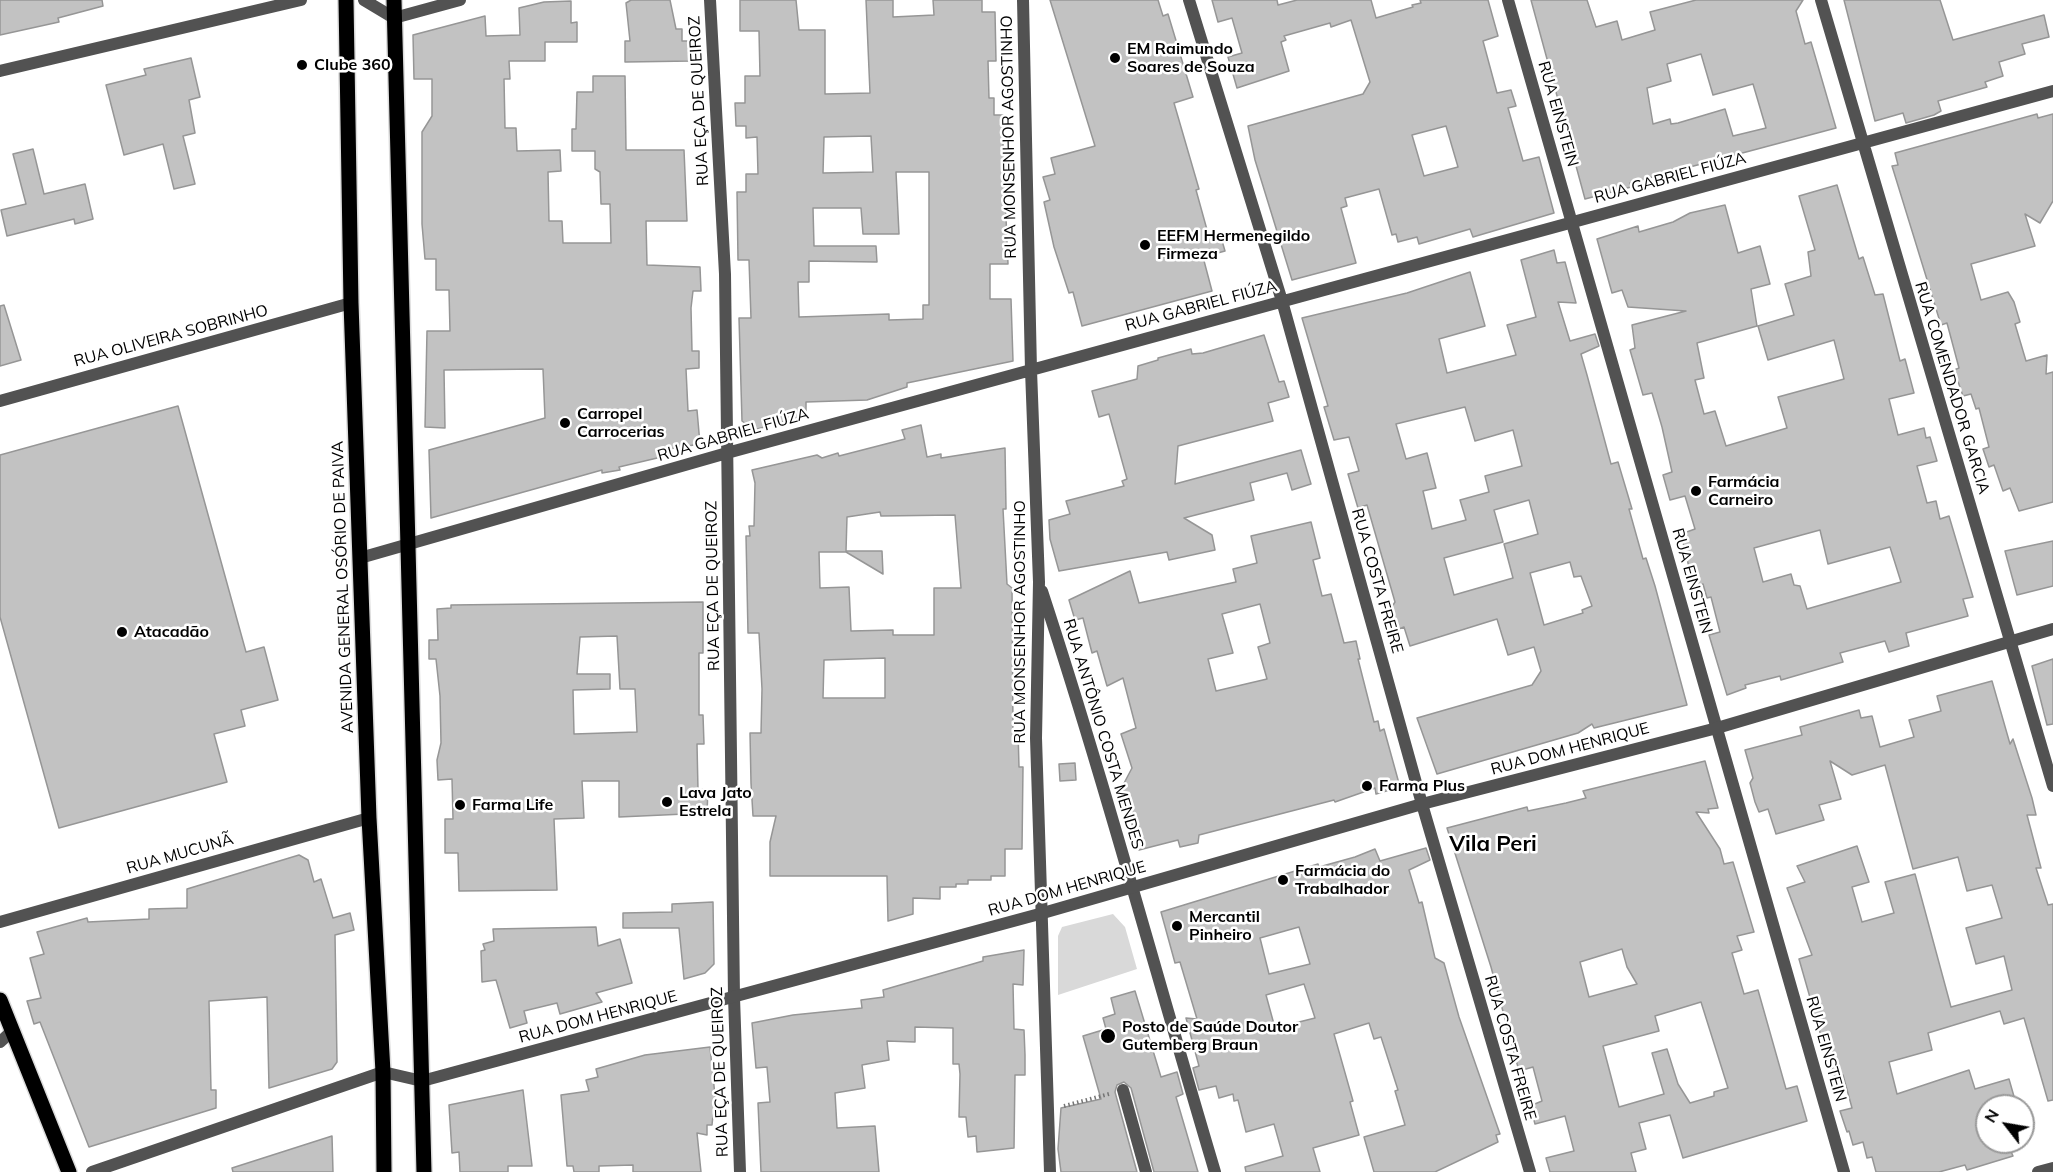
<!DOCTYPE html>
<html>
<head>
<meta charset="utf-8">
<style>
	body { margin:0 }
	#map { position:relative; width:2053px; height:1172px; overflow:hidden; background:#fff; font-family:Mulish,sans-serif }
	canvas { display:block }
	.north { position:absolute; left:1975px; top:1094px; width:60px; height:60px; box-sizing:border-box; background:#fff; border:2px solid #999; border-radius:50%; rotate:301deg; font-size:16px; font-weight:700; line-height:24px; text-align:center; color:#000 }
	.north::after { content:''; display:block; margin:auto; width:21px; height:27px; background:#000; clip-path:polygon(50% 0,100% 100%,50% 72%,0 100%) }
</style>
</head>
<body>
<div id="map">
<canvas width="2053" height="1172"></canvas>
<div class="north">N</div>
</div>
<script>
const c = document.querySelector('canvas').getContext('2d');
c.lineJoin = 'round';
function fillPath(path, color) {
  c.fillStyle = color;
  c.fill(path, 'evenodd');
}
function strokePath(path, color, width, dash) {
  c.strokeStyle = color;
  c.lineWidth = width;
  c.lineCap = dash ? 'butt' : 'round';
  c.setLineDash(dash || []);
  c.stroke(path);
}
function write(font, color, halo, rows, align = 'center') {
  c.font = font + ' Mulish,sans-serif';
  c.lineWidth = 5;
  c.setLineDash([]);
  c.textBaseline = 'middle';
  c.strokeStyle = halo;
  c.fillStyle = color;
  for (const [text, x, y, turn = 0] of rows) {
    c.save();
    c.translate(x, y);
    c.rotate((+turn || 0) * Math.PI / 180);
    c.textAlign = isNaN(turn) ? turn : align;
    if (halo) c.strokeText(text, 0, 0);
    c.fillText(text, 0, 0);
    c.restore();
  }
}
fillPath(new Path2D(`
	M1113,914L1125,927L1137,969L1058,995V936L1062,927Z`), '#d9d9d9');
const building = new Path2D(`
	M0,0H102L103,6L58,18L59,22L0,35Z
	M631,0H670L676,29H682V41H692V61L625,62V41H630L626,3Z
	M740,0H796L799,30H825V94L870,93L866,0H893V17L934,15L933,0H982V12H995L996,61H988L989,98H994V115H1003V147L1004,150L1008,149L1009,170L1004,171L1008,264H990V299H1011L1013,361L907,383V387L867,400L806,402V415L754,430L742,421L739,318H751L749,260H738L737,192H746V174H758L757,137L746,138V126H736L735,103H745V76H760L759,31H740ZM871,136L873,172L823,173L824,137ZM896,172H929V305H923V319L889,320V314L799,317L798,282H809V261L877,262L876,246H814L813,208H861L863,234H899Z
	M1050,0H1158L1163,16L1168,14L1193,97L1174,103L1199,189L1196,190L1209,237L1220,234L1225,251L1203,257L1212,291L1082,326L1073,292L1069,293L1054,247L1044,202L1050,200L1043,177L1055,174L1051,158L1095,146Z
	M1212,0H1277L1278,5L1297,0H1371L1376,18L1413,7L1412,5L1421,3L1420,0H1488L1498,36L1483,41L1497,93L1511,90L1516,106L1508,108L1523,161L1539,157L1554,213L1473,237L1470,229L1419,244L1417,237L1398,242L1396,234L1392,235L1379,189L1345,198L1347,206L1341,208L1356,263L1292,280L1255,160L1248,126L1363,94L1370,82L1351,20L1331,27L1330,23L1284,36L1286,40L1281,42L1289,71L1237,88L1228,57L1242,53L1232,18L1218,22ZM1446,126L1458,167L1424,176L1412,135Z
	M1531,0H1587L1596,27L1617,21L1622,40L1655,30L1650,12L1696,0H1803L1796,11L1805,44L1811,42L1836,128L1630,183L1631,187L1585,199ZM1701,54L1713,95L1753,84L1766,128L1733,136L1725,109L1678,123L1671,124L1670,119L1653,124L1647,88L1671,81L1667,64Z
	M1844,0H1940L1953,40L2044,15L2049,37L2022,44L2025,54L1999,62L2003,76L1985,82L1987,87L1938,101L1941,111L1934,115L1906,123L1903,113L1875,121Z
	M571,1V23L577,22V42H545V61H509L510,79H504L505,128H516L517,151L560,150L561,171L548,172L549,221H562L563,243H611L610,204H601L600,172L595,169V151H572V129H576L577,92H593V76H625L626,150H684L687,221H646L647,265L700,267L701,291H693L691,308L692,351H699V368L686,369L688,411L697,410L700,444L669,449L670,455L619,467L620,470L602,473V470L431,518L429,450L545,418L543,369L444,370L445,428L425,427L427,331H450L449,290H436V259H425L422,224V132L432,116V79H414L413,35L485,16L486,36L520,35L519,8L544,2Z
	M191,58L200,97L189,100L195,133L183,136L195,184L174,189L163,144L124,155L106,85L146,75L144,69Z
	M2037,114L2038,118L2053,114V201L2040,223L2025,214L2035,246L1971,264L1981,300L2008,292L2014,302L2020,322L2015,324L2026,361L2047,355L2046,374L2053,372V502L2019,511L2010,488L2003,491L1994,465L1989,467L1983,449L1989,447L1979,408L1976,409L1971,394L1963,396L1954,370L1959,368L1947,323L1941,325L1892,166L1898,165L1895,153Z
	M33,149L44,194L85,184L93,219L75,224L74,219L7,236L1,210L26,204L13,154Z
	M1837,185L1859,259L1863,257L1875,295L1883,294L1900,361L1905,359L1914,393L1889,399L1898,435L1924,428L1926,438L1930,437L1937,461L1917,466L1927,503L1936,501L1940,519L1949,516L1973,597L1963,599L1968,616L1906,633L1909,646L1889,652L1885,641L1840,653L1843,662L1781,680L1780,676L1745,685L1746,688L1727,695L1709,635L1720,632L1711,597L1707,598L1703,584L1694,588L1681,534L1695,529L1685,496L1670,500L1663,475L1672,472L1662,427L1652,393L1643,395L1630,350L1635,348L1632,325L1686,311L1628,307L1622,290L1612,293L1597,239L1638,226L1639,232L1673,222L1690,213L1725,205L1738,253L1760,246L1770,284L1751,289L1757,326L1697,343L1704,378L1695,380L1704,414L1715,411L1726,446L1787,428L1778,397L1844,379L1834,340L1768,360L1758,326L1794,315L1785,284L1811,276L1808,252L1815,250L1799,196ZM1820,530L1828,564L1890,547L1901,582L1807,609L1800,586L1794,585L1791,574L1763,582L1754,548Z
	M1554,250L1557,263L1565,262L1576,303L1558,302L1570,341L1595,334L1599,346L1581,354L1587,375L1611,464L1618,462L1632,509H1629L1643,559L1646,558L1655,586L1687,705L1594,728L1592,724L1578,733L1437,774L1417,718L1532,685L1541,671L1534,647L1508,655L1497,619L1410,646L1404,627L1391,632L1386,616L1395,602L1367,505L1358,508L1348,474L1359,471L1349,437L1334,440L1324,407L1328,406L1302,318L1407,293L1470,272L1485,326L1439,339L1447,373L1516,355L1507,325L1536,317L1521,260ZM1465,407L1475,441L1513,430L1522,466L1485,476L1489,492L1460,500L1466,520L1432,529L1423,491L1436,488L1427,453L1406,459L1396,424ZM1529,500L1538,534L1504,544L1513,578L1454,595L1444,558L1503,542L1494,510ZM1570,562L1574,577L1581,576L1592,606L1582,610L1583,613L1544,625L1530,573Z
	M4,305L21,360L0,366V306Z
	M1264,335L1279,382L1284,381L1289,397L1268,403L1273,421L1178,446L1175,484L1301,450L1311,484L1292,490L1287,473L1250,483L1254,500L1184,518L1212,535L1215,550L1169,560L1167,552L1059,571L1050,539L1049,520L1070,514L1066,501L1124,486L1122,481L1127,479L1109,414L1099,417L1092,391L1137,379L1138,366L1158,360V358L1191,349L1192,354L1203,353Z
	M178,406L246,652L264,647L278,700L241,710L245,726L214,734L227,782L59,828L0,617V455Z
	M921,425L927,457L941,454V458L1005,448L1006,509H1003L1007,584L1012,588L1013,731H1018L1019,767H1023L1022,849H1005V876H991V880H968V884H956V887H940V899L913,898V914L888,921L887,876H770V842L776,816H753L751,783L750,733H761L762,689L759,633H748L746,536H750L749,526H754L755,483L752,470L817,455L822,458L838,453L839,456L905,439L902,430ZM880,512L881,516L955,515L961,588H934V635H893V630L851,631L849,587L820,588L819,552H846L883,574L882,551H846L847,517ZM885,658V698H823L824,660Z
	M1311,522L1320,558L1313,560L1322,596L1331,594L1344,643L1356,641L1360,659H1358L1374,722L1378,721L1380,731L1384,729L1400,787L1376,794L1375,788L1335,802L1334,800L1199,835L1198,843L1180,847L1178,840L1139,850L1122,787L1132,768L1121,734L1136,728L1123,678L1107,686L1097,651L1092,653L1083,618L1075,620L1069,600L1130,571L1139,603L1236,582L1233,569L1257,563L1251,536ZM1260,604L1270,643L1258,647L1267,679L1216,691L1208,659L1233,653L1222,614Z
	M2053,541V586L2017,595L2005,551Z
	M703,602V653H699V715H703L704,744H697L698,790L708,789L707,813L619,817V781H582L584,818L554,819L557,890L459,891L458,853H445V819H453L452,779L438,780L437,760L441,743L440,696L436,659H429V640H438L437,609L451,608V605ZM617,636L620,689H635L637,732L574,734L573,690L610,689V674H577L580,637Z
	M2053,659V724L2047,725L2032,666Z
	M1992,681L2010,744L2013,739L2032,798L2036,815H2027L2041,868H2036L2048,905L2053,904V1100L2048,1101L2024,1018L2004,1024L2000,1011L1928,1033L1932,1050L1889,1062L1897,1094L1969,1070L1975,1089L2009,1079L2015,1100L1987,1106V1142H2007L2013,1156L1967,1170L1965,1165L1939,1172H1876L1872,1157L1867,1158L1863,1142L1853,1145L1849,1131L1847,1132L1840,1111L1852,1108L1843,1075L1835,1077L1823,1043L1799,959L1812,955L1787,888L1805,882L1797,866L1857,846L1869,882L1852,887L1862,922L1894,913L1885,882L1915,874L1951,1007L2012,990L2004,956L1976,964L1966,928L2002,918L1992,885L1967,891L1958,857L1913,869L1885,765L1852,775L1830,761L1841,799L1819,805L1824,820L1776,834L1768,809L1759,812L1755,802L1750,783L1753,778L1745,750L1802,735L1800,727L1859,710L1861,718L1872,716L1880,747L1914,737L1909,720L1941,711L1937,696Z
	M1705,761L1718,808L1708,809L1709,813L1696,812L1720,849L1724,864L1733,862L1754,932L1737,936L1742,950L1732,953L1744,994L1758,990L1786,1089L1797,1086L1807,1121L1683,1158L1670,1115L1639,1123L1646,1149L1631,1153L1636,1172H1550L1546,1158L1574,1151L1565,1116L1535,1124L1530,1106L1542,1101L1533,1067L1519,1071L1491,967L1447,828L1527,807L1528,811L1566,803L1586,798L1583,791ZM1622,949L1627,967L1637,984L1589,997L1580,962ZM1701,1002L1728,1088L1714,1092V1096L1690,1103L1678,1084L1667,1049L1652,1053L1664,1094L1619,1107L1603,1046L1659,1031L1655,1016Z
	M1075,763L1076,780L1060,781L1059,764Z
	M1426,848L1430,860L1409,870L1419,903L1422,902L1435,958L1444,963L1459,1017L1500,1134L1496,1135L1498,1142L1435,1172H1374L1364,1137L1405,1125L1395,1091L1398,1090L1381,1037L1374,1039L1369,1023L1334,1034L1353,1101L1350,1102L1359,1135L1313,1148L1320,1172H1246L1245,1167L1283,1156L1274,1124L1246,1132L1238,1100L1234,1101L1233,1094L1219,1098L1216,1086L1199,1090L1193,1068L1199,1066L1186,1018L1197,1019L1180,962L1175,963L1161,912L1318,864L1319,867L1355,857L1375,849L1380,861ZM1299,927L1310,964L1269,974L1260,938ZM1304,984L1315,1018L1275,1028L1266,995Z
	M299,855L308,860L314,882L321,879L333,918L350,913L354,930L335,935L337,1062L332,1069L269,1088L267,997L209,1001L211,1090H216V1108L89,1147L40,1022L34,1024L27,1001L41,998L30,958L44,954L37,932L87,918L88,922L149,919V909L187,908V889Z
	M713,902L714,964L705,973L684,979L679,928H623V913L672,912V904Z
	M596,927L598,946L620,939L632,983L596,993L602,1002L560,1014L557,1003L524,1011L527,1023L510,1028L496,980L482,982L481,951L485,950L483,944L494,941L493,929Z
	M1024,950L1023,985L1013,984L1014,1029L1024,1030L1025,1055V1075H1015L1014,1148L977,1152L976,1136L968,1137L966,1117H959L960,1074L959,1064H953V1028L915,1027V1042L887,1041L889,1060L862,1065L865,1088L835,1093L837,1128L875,1126L879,1172H761L758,1103L770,1102L767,1067L756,1068L752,1023L793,1015L862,1008L861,1000L884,997L883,990L983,961V957Z
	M1135,991L1161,1077L1177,1072L1183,1094L1176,1097L1198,1172H1154L1131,1088L1124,1082L1117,1085L1115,1092L1137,1172H1061L1058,1149L1061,1108L1101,1099L1083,1036L1106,1029L1103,1018L1115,1014L1111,998Z
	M710,1047L717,1115H713L712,1125H707V1135L697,1133L701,1172H633V1165L599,1166V1172H574L573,1166H567L561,1095L589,1091L586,1080L598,1077L596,1069L645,1055Z
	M523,1090L532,1166H508V1172H460L459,1152L452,1153L449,1105Z
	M332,1136L333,1172H233L232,1168Z`);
fillPath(building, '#c2c2c2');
strokePath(building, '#969696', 1.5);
const primary = new Path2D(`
	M346,0L351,303L369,818L383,1072L384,1172
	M394,0L424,1172
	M0,1000L69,1172`);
strokePath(primary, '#dbdbdb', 18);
strokePath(new Path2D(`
	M1064,1106L1109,1094`), '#747474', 4, [1.5, 3]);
strokePath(new Path2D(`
	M1123,1090L1146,1172`), '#525252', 12);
strokePath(new Path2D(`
	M364,0L394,18L460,0
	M710,0L725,274L734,997L740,1172
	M1023,0L1031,370L1039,582L1036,738L1050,1172
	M1189,0L1282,301L1422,804L1530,1172
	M1508,0L1844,1172
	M1821,0L2053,786
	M0,71L301,0
	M0,401L351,303
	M360,558L727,453L2053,91
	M1042,591C1105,783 1157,978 1215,1172
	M0,922L369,818
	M0,1042L11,1032
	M92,1172L383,1072
	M2038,1172L2053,1168`), '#525252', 12);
strokePath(new Path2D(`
	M383,1072L422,1081L1043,913L1422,804L1717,728L2053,629`), '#525252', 12);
strokePath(primary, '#000', 15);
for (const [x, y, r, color] of [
	[1115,58,6,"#000"],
	[302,65,6,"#000"],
	[1145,245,6,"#000"],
	[565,423,6,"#000"],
	[1696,491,6,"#000"],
	[122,632,6,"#000"],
	[1367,786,6,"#000"],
	[667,802,6,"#000"],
	[460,805,6,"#000"],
	[1283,880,6,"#000"],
	[1177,926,6,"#000"],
	[1108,1036,8,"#000"]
]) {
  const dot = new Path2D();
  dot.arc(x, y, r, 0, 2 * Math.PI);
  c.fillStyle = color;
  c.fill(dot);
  strokePath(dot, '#fff', 2);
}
write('bold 16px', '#000', '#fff', [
	["EM Raimundo",1127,49],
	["Soares de Souza",1127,67],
	["Clube 360",314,65],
	["EEFM Hermenegildo",1157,236],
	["Firmeza",1157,254],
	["Carropel",577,414],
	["Carrocerias",577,432],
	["Farmácia",1708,482],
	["Carneiro",1708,500],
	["Atacadão",134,632],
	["Farma Plus",1379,786],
	["Lava Jato",679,793],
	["Estrela",679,811],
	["Farma Life",472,805],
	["Farmácia do",1295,871],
	["Trabalhador",1295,889],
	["Mercantil",1189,917],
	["Pinheiro",1189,935],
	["Posto de Saúde Doutor",1122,1027],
	["Gutemberg Braun",1122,1045]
], 'left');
write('16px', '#000', '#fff', [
	["RUA EÇA DE QUEIROZ",699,101,-93],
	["RUA EINSTEIN",1558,114,74],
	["RUA MONSENHOR AGOSTINHO",1009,137,-91],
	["RUA GABRIEL FIÚZA",1670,178,-15],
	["RUA GABRIEL FIÚZA",1201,306,-15],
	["RUA OLIVEIRA SOBRINHO",171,336,-15],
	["RUA COMENDADOR GARCIA",1952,388,73],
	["RUA GABRIEL FIÚZA",733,435,-16],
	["RUA COSTA FREIRE",1377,581,74],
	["RUA EINSTEIN",1692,581,74],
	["RUA EÇA DE QUEIROZ",713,586,-91],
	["AVENIDA GENERAL OSÓRIO DE PAIVA",343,587,-92],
	["RUA MONSENHOR AGOSTINHO",1020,622,-90],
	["RUA ANTÔNIO COSTA MENDES",1103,734,73],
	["RUA DOM HENRIQUE",1570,749,-15],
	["RUA MUCUNÃ",180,854,-16],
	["RUA DOM HENRIQUE",1067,889,-16],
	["RUA DOM HENRIQUE",598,1017,-15],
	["RUA COSTA FREIRE",1510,1048,74],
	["RUA EINSTEIN",1826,1049,74],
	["RUA EÇA DE QUEIROZ",720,1072,-92]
]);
write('bold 22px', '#000', '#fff', [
	["Vila Peri",1493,844]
]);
</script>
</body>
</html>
